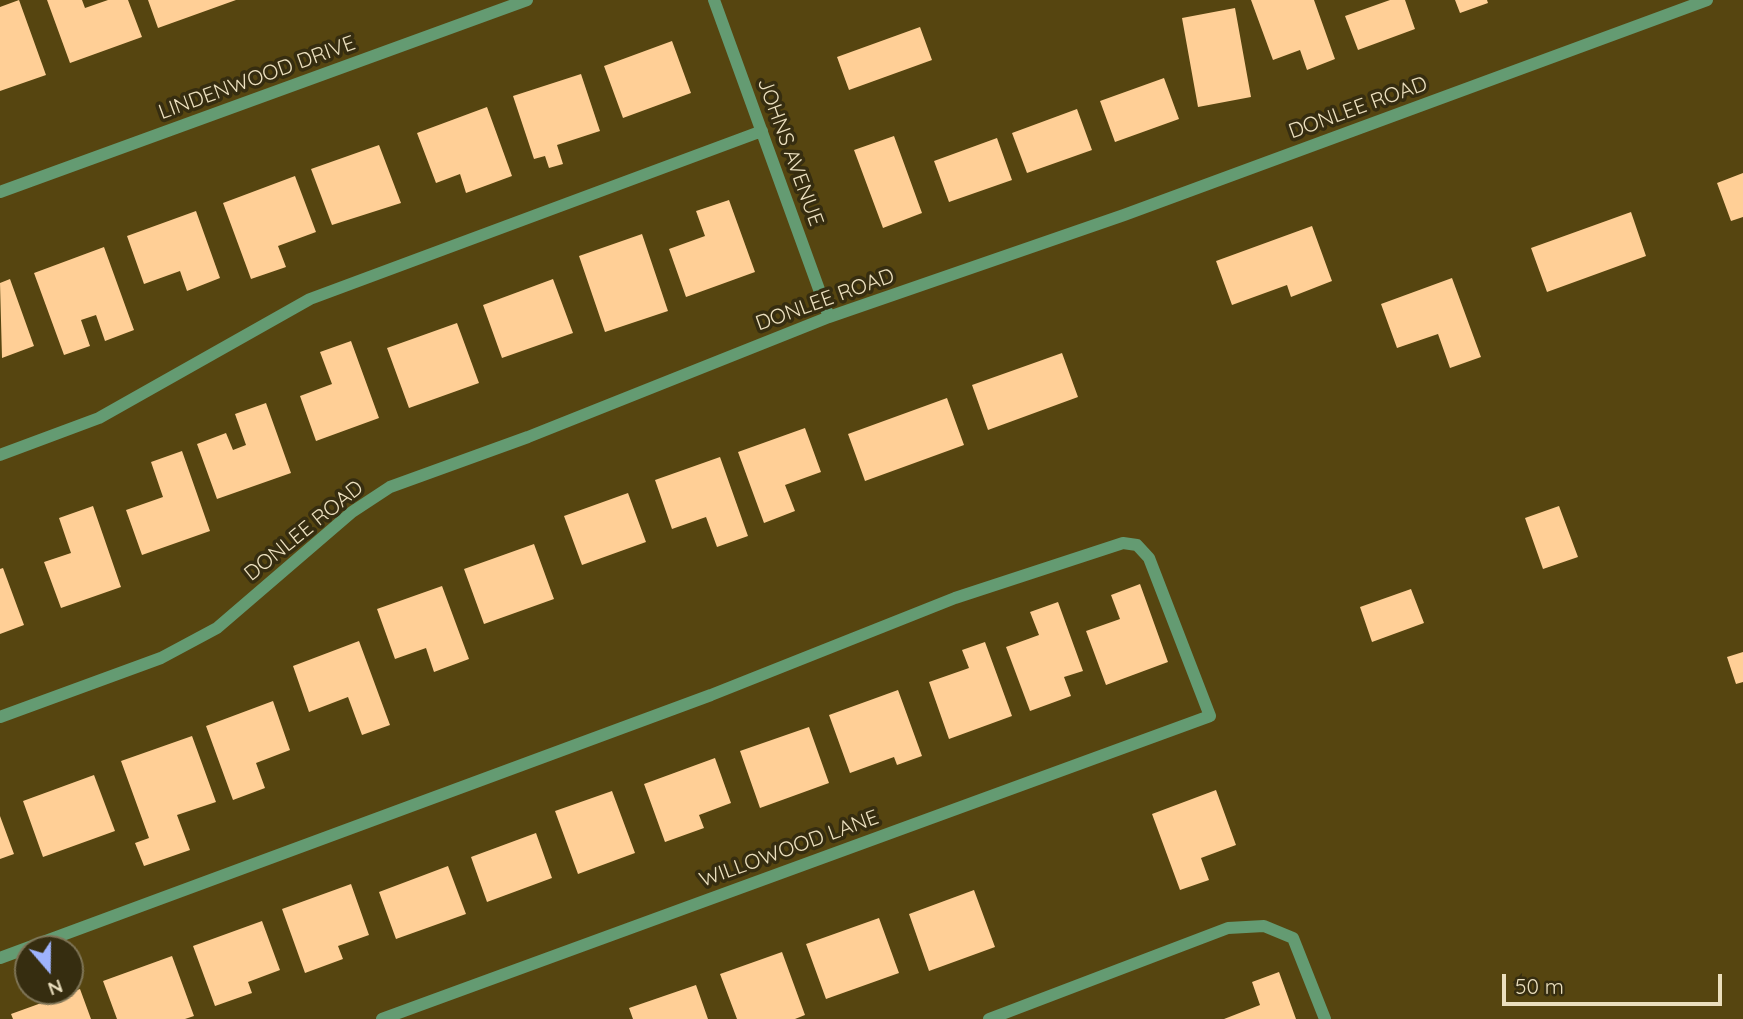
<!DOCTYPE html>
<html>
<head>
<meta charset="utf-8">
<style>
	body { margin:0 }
	#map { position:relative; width:1743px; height:1019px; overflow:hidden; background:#564510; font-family:Quicksand,sans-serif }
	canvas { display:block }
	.north { position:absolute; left:14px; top:935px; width:70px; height:70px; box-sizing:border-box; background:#362d10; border:2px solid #7e7456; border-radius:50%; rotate:160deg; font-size:19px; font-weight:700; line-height:28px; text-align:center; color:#ebdfbe }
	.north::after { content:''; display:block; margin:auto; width:24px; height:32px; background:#9eb3fd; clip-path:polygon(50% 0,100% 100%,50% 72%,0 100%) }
	.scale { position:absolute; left:1502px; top:974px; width:220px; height:32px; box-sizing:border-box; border:4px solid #ebdfbe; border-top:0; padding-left:9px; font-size:21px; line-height:24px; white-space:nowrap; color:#ebdfbe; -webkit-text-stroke:5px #362d10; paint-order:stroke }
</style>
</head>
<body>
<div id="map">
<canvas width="1743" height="1019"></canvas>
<div class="north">N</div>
<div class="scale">50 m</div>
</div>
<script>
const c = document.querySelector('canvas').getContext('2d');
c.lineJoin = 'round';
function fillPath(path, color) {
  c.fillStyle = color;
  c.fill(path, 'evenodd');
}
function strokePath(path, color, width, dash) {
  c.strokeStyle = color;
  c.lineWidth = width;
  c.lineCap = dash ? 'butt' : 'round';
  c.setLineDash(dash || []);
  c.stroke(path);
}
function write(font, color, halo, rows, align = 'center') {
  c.font = font + ' Quicksand,sans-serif';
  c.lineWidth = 7;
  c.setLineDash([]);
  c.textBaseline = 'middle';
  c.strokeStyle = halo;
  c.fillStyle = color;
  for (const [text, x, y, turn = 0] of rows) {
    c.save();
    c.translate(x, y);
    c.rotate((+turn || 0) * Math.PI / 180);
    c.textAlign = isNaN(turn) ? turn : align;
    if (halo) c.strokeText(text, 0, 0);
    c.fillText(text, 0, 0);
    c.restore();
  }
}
fillPath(new Path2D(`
	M19,0L46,75L0,91V7Z
	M47,0H82L85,8L108,0H128L142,37L70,63Z
	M148,0H236L158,28Z
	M1251,0H1314L1335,59L1307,70L1300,50L1273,60Z
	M1390,0H1405L1415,29L1358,50L1345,16Z
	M1455,0H1487L1488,3L1460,13Z
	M1235,8L1251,97L1198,107L1182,18Z
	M920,27L932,60L849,90L837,57Z
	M672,41L691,93L623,118L604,66Z
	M581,74L600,131L557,145L563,164L549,168L545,156L534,159L513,96Z
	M1164,78L1179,119L1115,142L1100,101Z
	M487,107L512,176L466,193L460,174L436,183L417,133Z
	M1077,109L1092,150L1027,173L1012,133Z
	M894,136L922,213L883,228L854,150Z
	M997,138L1012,180L949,202L934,161Z
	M379,145L401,203L332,225L311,169Z
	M1743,173V217L1731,221L1717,183Z
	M295,176L316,232L278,246L286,267L251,279L223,203Z
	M729,200L755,272L686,297L669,249L705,236L696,211Z
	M196,211L220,278L187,291L180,271L144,284L127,236Z
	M1631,212L1646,256L1547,292L1531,248Z
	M1312,226L1332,281L1291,297L1287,285L1232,305L1216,261Z
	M642,234L668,311L605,332L579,256Z
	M104,247L134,330L105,341L96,315L81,320L90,346L64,355L34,273Z
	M1452,278L1481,357L1450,368L1438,334L1397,348L1381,304Z
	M10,279L34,346L2,358L0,283Z
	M553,279L573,333L502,358L483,305Z
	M457,323L479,383L409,408L387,348Z
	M351,341L379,418L316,441L300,396L332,384L320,352Z
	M1062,353L1078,397L988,430L972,385Z
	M947,398L964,445L865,481L848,434Z
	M266,403L291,473L217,499L197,444L226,433L233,450L246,445L235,414Z
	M805,428L821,472L785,485L795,511L764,523L738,452Z
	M182,451L210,531L142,555L126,510L163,497L151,462Z
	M720,457L748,536L717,547L706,517L672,529L655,480Z
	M628,493L646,542L582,565L564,516Z
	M93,506L121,587L61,608L44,562L71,553L59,518Z
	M1559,506L1578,557L1543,569L1525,518Z
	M534,544L554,599L484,624L464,569Z
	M3,568L24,625L0,634V569Z
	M1140,584L1168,662L1106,685L1086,631L1120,619L1111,595Z
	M442,586L469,659L434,672L426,648L395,659L377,609Z
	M1411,589L1424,623L1372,642L1360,607Z
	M1058,602L1083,671L1064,677L1071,696L1030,711L1006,647L1039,635L1030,612Z
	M359,641L390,725L362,735L348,697L309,712L293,666Z
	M985,642L1012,716L949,739L929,682L969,668L962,650Z
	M1743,652V682L1736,684L1727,657Z
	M898,690L922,756L897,765L894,757L850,773L829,715Z
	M273,701L290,750L256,763L265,788L233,800L206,726Z
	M809,727L829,783L760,808L740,751Z
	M192,736L216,802L177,815L190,850L144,866L135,843L149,838L121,761Z
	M715,758L731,803L699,815L704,828L665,842L644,784Z
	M94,775L115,831L43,857L23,801Z
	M1216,790L1236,845L1201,858L1209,880L1180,890L1152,814Z
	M612,791L635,853L578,874L555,811Z
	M0,816L14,854L0,859Z
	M536,833L552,878L487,902L471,857Z
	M448,866L466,914L396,939L379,892Z
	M351,884L369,935L338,946L343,959L305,973L282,909Z
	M974,890L995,947L929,971L909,914Z
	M879,918L899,973L826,999L806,944Z
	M262,921L280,970L248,982L252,993L215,1006L193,946Z
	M782,952L805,1015L795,1019H737L720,974Z
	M172,956L194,1016L185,1019H117L103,981Z
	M1279,972L1296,1019H1224L1260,1005L1252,982Z
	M696,985L708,1019H633L629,1008Z
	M80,989L91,1019H13L11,1014Z`), '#ffcf96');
strokePath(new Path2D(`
	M714,0L829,317
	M0,192L527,0
	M0,455L99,418L310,299L762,131
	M0,717L161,658L217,628L352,512L390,487L528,437L829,317L1124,215L1707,0
	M0,958L711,695L955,598L1123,543L1137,545L1149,558L1210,716L382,1019
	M989,1019L1228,928L1264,926L1293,938L1325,1019`), '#649b72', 12);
write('21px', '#ebdfbe', '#362d10', [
	["LINDENWOOD DRIVE",257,78,-20],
	["DONLEE ROAD",1358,108,-20],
	["JOHNS AVENUE",790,152,70],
	["DONLEE ROAD",825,300,-20],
	["DONLEE ROAD",304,531,-39],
	["WILLOWOOD LANE",789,849,-20]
]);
</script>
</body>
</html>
